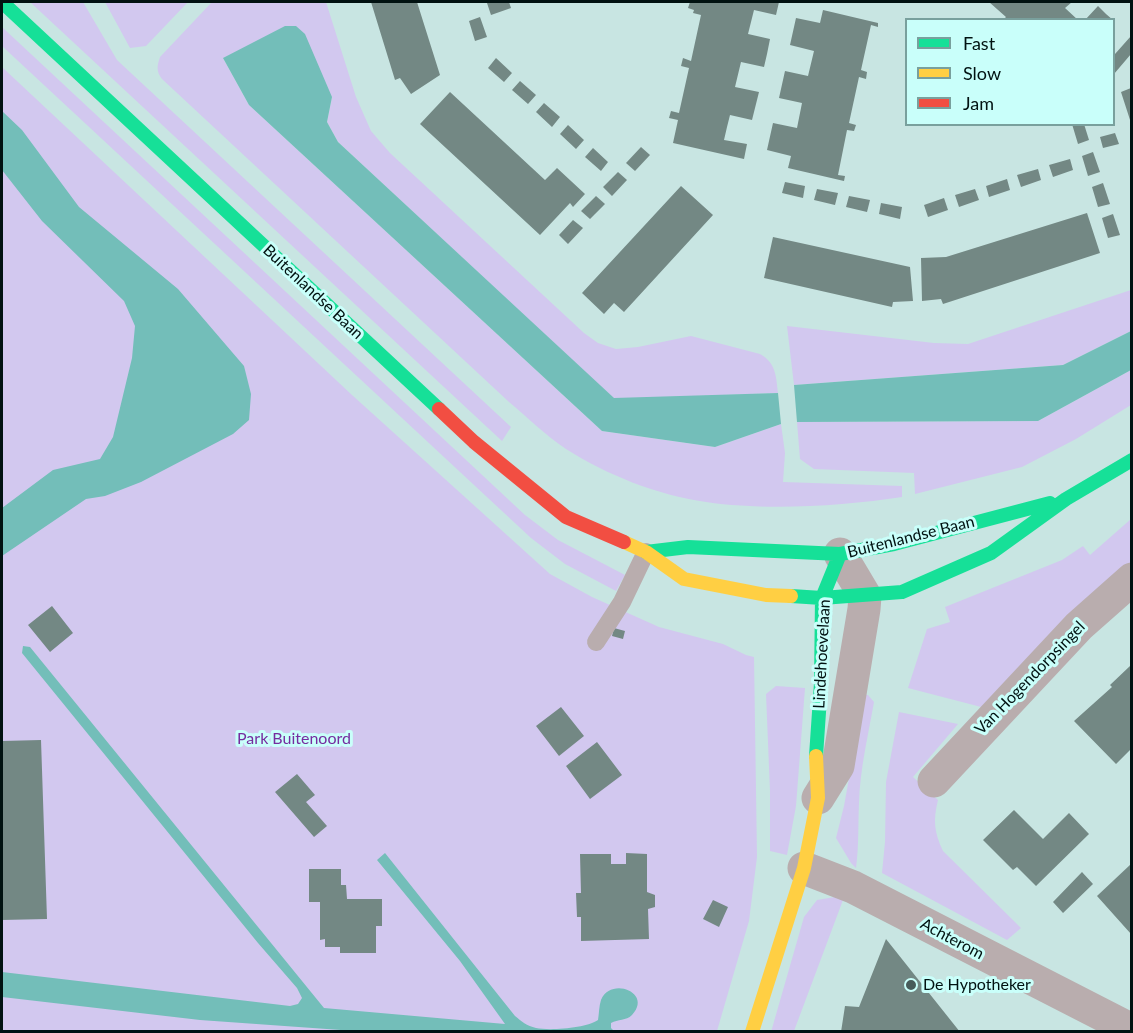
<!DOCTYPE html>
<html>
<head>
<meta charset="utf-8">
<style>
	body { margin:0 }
	#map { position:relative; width:1133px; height:1033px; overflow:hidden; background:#c8e5e2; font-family:Lato,sans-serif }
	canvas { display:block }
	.frame { position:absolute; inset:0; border:3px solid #011211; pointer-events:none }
	.legend { position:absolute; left:905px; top:18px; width:210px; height:108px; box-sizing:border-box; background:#c9fffa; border:2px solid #79a09d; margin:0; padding:8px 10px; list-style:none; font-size:18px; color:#011211 }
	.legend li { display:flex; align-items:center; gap:12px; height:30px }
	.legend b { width:30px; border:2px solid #79a09d }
</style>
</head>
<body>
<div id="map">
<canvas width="1133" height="1033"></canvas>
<div class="frame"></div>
<ul class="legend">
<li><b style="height:8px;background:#16e098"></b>Fast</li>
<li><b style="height:8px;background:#ffcf43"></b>Slow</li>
<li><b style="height:8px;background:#f24e42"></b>Jam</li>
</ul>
</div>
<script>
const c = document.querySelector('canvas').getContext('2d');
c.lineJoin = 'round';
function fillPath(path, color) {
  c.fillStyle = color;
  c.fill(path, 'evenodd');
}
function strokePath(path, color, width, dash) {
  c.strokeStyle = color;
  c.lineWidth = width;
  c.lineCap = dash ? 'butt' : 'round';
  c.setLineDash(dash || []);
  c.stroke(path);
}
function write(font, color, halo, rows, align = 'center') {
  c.font = font + ' Lato,sans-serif';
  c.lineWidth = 6;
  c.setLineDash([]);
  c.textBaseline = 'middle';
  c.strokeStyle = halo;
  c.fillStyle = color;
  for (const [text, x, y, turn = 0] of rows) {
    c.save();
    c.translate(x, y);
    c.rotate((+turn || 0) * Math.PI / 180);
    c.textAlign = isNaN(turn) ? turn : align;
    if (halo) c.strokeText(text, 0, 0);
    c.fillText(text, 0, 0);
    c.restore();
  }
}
fillPath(new Path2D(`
	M30,2H83L117,60L511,427L502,441Z
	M105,2H188L146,46L130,48Z
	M212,2H326L356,97L371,131L390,153L584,333L598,343L616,349L638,347L691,336L760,354C776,363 776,376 778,393L614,399L338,142L327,122L332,97L223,58L249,105L602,431L715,447L781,424L785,453L783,482L902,486V497C843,506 766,511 706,502C657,495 607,475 566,449C546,436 527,417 509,402L162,79C156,71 157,66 160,57Z
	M2,27L525,515L558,540L625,575L616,591L565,564L531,538L2,46Z
	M2,67L352,395L550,574L592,597L659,627L723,644L746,655L754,657L757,857L749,921L717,1031H2Z
	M1131,290V331L1063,365L794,385L787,326L934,343L968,344Z
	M1131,370V405L1076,439L1022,467L915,494L914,473L814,469L800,459L797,422L1038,421Z
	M1131,519V566L985,708L908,688L927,629L950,622L945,607L1062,560L1083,546L1090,555Z
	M776,686L805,688L796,806L787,855L770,851V791L766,694Z
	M864,695H868L874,702C868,736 860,769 859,803C858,825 859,846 856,868L851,863L836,838L844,806Z
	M899,712L958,724L913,777L938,800C933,820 934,832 943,851L1021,928L1007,940L882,873L885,842L886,782Z
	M835,897L843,900L794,1031L771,1032L804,917L817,900Z`), '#d2c8ef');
fillPath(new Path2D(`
	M285,26H296L305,34L332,97L327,122L338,142L614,398L778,393L781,424L715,447L602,431L249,105L223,58Z
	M2,111L22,130L79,207L178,289L244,366L251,394L249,420L233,434L141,482L105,496L86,499L2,556V508L53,470L100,459L113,437L132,358L135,326L124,301L42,221L2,170Z
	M1131,331V370L1038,421L797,422L794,385L1063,365Z
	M23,646L30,647L324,1008L505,1024L460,961L377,860L385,853L515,1016C521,1021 527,1026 536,1028C550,1031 587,1028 598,1020C599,1014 599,1006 601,1000C611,976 653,993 632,1015C626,1021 618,1019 611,1023V1028L614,1031H355L200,1020L2,997V972L290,1006L298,1004L302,998L297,988L258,943L22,653Z`), '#73beb9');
fillPath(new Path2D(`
	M371,2H417L440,75L411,94L400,78L395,80Z
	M493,2H509L511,8L491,15L487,3Z
	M690,2H779L776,15L754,10L748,34L770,39L767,54L764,67L741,62L735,87L759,92L752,120L730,115L727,127L724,140L747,144L744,159L673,143L678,120L669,118L671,111L679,113L689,68L681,66L683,58L691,61L701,15L693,13L694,10L688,8Z
	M989,2H1072L1065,8L1078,20H1003L1006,17Z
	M1098,6L1106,14L1113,20H1085Z
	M823,10L878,23V27L871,25L861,70L867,72L866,79L859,77L849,123L856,125L854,131L847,130L838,175L845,176L844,181L788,168L791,156L767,150L773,123L797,128L802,103L779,98L785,71L808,76L814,51L790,45L796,18L820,23Z
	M480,17L487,37L475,41L469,21Z
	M1131,36V54L1114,74V52L1115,54Z
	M496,58L512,73L504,82L488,68Z
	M520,81L536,95L528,104L512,90Z
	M1131,88V123L1121,92Z
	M450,92L545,180L557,168L585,194L573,207L570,203L540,235L420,124Z
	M544,103L560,117L552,127L536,112Z
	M1072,124H1084L1089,140L1078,144Z
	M568,125L584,140L576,149L560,134Z
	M1115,133L1119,144L1103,148L1100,137Z
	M641,147L650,155L635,171L626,163Z
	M593,148L608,162L601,171L585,157Z
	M1093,152L1100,172L1088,176L1082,156Z
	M1070,159L1073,170L1053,177L1049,165Z
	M1038,169L1041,180L1021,187L1017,175Z
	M618,172L627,180L612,196L603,187Z
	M1007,179L1010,190L989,197L986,186Z
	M785,182L805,186L803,198L782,193Z
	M1103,183L1110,204L1098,207L1092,187Z
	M681,186L713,215L624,312L614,303L604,314L582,293Z
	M817,189L838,193L835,205L814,200Z
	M975,189L979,200L959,207L955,195Z
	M596,196L605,204L590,219L581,211Z
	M849,196L870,200L867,212L846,207Z
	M944,198L948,210L928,217L924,205Z
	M881,203L902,207L900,219L879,214Z
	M1087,213L1100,253L943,304L941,299L922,301L921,258L946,257Z
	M1113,214L1120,235L1108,238L1102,218Z
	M573,220L583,228L568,244L559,235Z
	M773,237L910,267L913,301L893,302L892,307L764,278Z
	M52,606L73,633L50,652L28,625Z
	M614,628L625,631L623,639L612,636Z
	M1130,666L1131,668V749L1116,764L1074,721L1112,687L1110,685Z
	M561,707L584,736L559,756L536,726Z
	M41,740L47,919L2,920V741Z
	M597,742L622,775L590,799L566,766Z
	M297,774L315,795L306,802L327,826L314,837L275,792Z
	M1014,810L1043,839L1069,813L1089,834L1036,886L1017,867L1013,870L983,840Z
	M626,853L647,854V892L655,895V907L648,909L649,939L581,941V917H577L576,893H581L580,854H611V864H626Z
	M1131,864V934L1097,896Z
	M309,869H341V885H346L347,899H382V926H376V953H340V947H325V939L320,940V902H309Z
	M1082,872L1093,884L1063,913L1053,902Z
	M713,900L728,907L719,927L703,919Z
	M886,939L960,1032H841L845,1006L859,1007Z`), '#738884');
strokePath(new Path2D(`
	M596,642L622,602L646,552`), '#b9adae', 18);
strokePath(new Path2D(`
	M934,781L1079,626L1132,579
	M818,798L838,766L864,609L865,596L840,554
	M804,868L853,887L1132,1030`), '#b9adae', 33);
strokePath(new Path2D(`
	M2,2L439,409
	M646,552L688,547L840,554L894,544L1050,503
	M791,596L822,598L902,592L991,553L1066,499L1132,460
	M816,756L821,683L822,598L840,554`), '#16e098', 14);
strokePath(new Path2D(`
	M624,542L646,552L684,579L766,595L791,596
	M752,1032L804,868L818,798L816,756`), '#ffcf43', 14);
strokePath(new Path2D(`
	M439,409L474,442L566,517L624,542`), '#f24e42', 14);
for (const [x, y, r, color] of [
	[911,985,6,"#475c5a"]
]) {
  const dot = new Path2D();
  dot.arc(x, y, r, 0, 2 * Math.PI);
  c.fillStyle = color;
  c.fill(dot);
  strokePath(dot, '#c9fffa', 2);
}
write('16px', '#011211', '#c9fffa', [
	["Buitenlandse Baan",313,292,43],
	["Buitenlandse Baan",911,537,-14],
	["Lindehoevelaan",822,654,-87],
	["Van Hogendorpsingel",1030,678,-46],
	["Achterom",952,939,28]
]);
write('16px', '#752c9f', '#c9fffa', [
	["Park Buitenoord",294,739]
]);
write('16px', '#011211', '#c9fffa', [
	["De Hypotheker",923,985]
], 'left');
</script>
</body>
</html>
